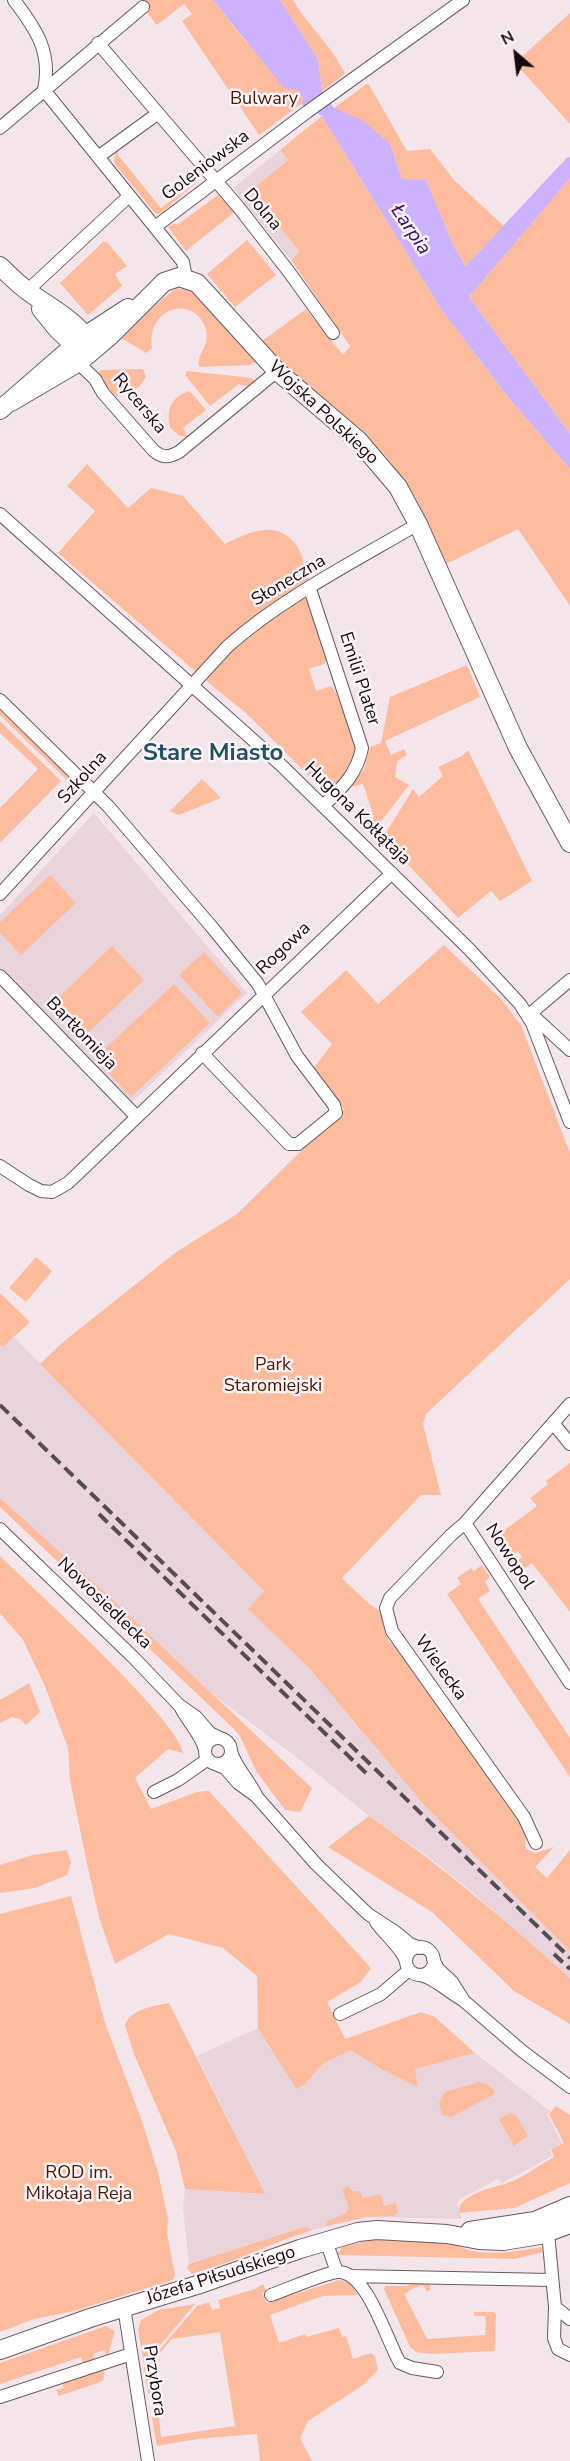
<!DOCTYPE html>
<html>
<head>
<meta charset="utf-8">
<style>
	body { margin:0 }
	#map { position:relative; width:570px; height:2461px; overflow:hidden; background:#f4e5eb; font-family:"Nunito Sans",sans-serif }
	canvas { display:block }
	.north { position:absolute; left:486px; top:24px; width:60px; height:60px; -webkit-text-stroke:4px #fef4f8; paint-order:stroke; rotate:332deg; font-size:16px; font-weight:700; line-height:24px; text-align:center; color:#120d0f }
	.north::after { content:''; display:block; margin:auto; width:21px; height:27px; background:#120d0f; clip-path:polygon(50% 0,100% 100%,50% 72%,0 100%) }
</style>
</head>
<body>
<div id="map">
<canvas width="570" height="2461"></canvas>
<div class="north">N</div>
</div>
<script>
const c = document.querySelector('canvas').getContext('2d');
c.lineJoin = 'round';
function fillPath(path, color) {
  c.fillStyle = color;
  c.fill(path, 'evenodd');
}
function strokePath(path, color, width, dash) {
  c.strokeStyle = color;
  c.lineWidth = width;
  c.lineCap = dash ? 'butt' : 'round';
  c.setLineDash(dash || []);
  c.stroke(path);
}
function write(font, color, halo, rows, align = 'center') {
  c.font = font + ' "Nunito Sans",sans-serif';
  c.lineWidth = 5;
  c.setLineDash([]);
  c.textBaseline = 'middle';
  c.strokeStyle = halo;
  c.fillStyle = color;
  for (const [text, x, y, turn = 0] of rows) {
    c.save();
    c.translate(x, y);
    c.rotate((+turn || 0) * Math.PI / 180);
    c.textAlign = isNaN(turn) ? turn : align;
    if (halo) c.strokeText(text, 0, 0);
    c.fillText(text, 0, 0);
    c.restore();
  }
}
fillPath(new Path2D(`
	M280,150L288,160L250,191L301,253L291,260L233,188Z
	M94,813L247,993L132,1102L0,967V915Z
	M14,1337L265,1592L248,1609L309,1668L424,1805L570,1951V1978L464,1885L423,1853L369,1816L299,1759L214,1695L0,1498V1345L3,1347Z
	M258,2028L296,2089L304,2085L324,2063L351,2049L381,2069L418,2086L414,2069L475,2053L550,2111L547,2114L562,2143L550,2149L552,2156L506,2181L502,2184L498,2179L460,2199L457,2203L462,2219L366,2217L312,2230L311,2228L304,2227L189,2264L183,2208L185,2189L264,2194L197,2056Z`), '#ead4db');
fillPath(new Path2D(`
	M144,0H213L247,43L298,90L303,98L301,104L259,135L182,21L192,14L184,4L157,25L139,3Z
	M280,0H293C308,26 333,47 345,74L322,91L318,59Z
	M570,13V124L515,63Z
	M368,83L407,151L430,149L454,180L504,226L466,266L454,247L426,180L402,179L390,144L334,108Z
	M322,116L441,309L508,397L570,469V606L518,529L446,564L418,502L407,483L383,453L362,430L300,380L262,341L306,309L343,355L350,346L291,260L300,252L250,191L288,160L280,150Z
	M119,147L118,155L161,208L197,181V182L160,214L155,213L114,163L115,154Z
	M570,178V434L469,297Z
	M218,195L236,211L186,251L168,227L175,223L177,225Z
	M247,240L276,275L235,307L207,274Z
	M103,242H107L127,266L115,274L122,286L88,315L60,283Z
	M176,288L195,292L257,361L250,365L199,367C196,353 212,345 205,327C192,294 146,308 152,348L146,353L118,336Z
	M139,369H143L146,377L139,387L115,396L97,374L101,370Z
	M187,371L252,378L256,382L249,387L239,384L210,406L185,375Z
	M190,391L206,410L183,428L188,437L180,436L170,428C166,410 171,396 190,391Z
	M87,464L128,508L151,488L183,496L225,544C254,530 280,518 300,551L331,653L324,664L309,669L316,691L331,686C348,708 354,731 357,758L329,796L246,713L216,689L58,553L95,511L67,486Z
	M467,665L480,697L385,741L391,755L404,749L407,755L397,761L395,777L409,785L379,824L375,837L364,827L374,817L363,784L353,787L351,784L364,769L370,747L381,743L390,697Z
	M0,708L75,782L72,785L0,715Z
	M0,721L61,781L0,843V808L38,769L0,733Z
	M468,750L532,881L500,901L491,891L458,918L386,841L387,831L413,789L419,797L443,776L438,767L462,756Z
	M202,779L221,798L179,815L170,811Z
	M50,875L76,903L21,955L0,933V922Z
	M444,945L500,998L521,1025L570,1153V1279L426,1414L423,1424L441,1495H421L342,1578L368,1603L380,1611L389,1642L396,1647L524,1825L526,1849L535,1853L554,1847L535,1867L547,1878L570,1850V1951L424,1805L309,1668L248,1609L264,1591L40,1364L63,1342L175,1253L237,1214L344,1109L313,1069L332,1044L301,1012L346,970L378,1004Z
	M112,946L144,980L88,1033L56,1000Z
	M204,952L242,993L218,1017L179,975Z
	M174,984L210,1023L131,1097L95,1058Z
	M36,1257L52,1271L26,1302L9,1288Z
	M0,1293L30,1322L3,1347L0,1345Z
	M570,1463V1612L532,1563L520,1572L513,1563L522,1557L518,1551L509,1558L494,1538L537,1506L530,1498L548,1484L546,1481Z
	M0,1498L102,1590L312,1788L300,1812L285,1810L256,1771L240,1736L234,1729L0,1507Z
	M0,1556C32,1588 178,1719 183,1753L168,1749L135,1778L151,1809L197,1792L209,1791L371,1968L361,1982L327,2002L345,2039L421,2012L435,2017L475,2053L415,2069L418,2087L381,2069L351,2050L324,2063L304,2085L296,2089L258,2028L257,1976L223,1948L169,1934L115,1964L99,1917L86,1859L70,1780L68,1748L44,1684L23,1640L0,1613Z
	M482,1565L490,1577L485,1582L490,1591L478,1599L570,1738V1777L447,1594L461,1584L457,1578L471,1568L474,1571Z
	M29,1683L40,1712L26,1725L20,1719L12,1717L0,1723V1700Z
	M369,1816C441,1865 505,1920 570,1978V2024L514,1991L432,1912L328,1847Z
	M67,1850L71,1863L67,1875L35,1888L0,1893V1865L33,1855Z
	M71,1896L105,2023L142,2121L158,2172L168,2219L167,2234L175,2275L173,2280L74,2311L34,2319L0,2332V1914Z
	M169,2003L265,2194L185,2189L176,2151L134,2054L125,2025C131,2009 153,2006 169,2003Z
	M479,2082L487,2084L495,2091L493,2095L451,2117L442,2115L439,2103L445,2092Z
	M556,2106L570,2115V2183L514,2208L459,2213L460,2205C474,2188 501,2188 521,2177C532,2171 543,2163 554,2157L551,2149L564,2143L549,2114Z
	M510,2113L517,2116L528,2136L514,2146L499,2119Z
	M348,2186L353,2192L360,2191L363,2198L381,2194L384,2206L396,2203L398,2213L393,2216L366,2217L326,2226L327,2221L345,2214L349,2208L342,2189Z
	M304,2227L311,2228L312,2230C271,2243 233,2263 192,2274L187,2268L189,2264Z
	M377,2239L454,2244C477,2258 516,2252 541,2247L543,2252L515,2259L337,2255L343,2246Z
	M339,2280L351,2283L357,2295L323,2296L270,2315L279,2343L305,2334L306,2337L339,2328L342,2337L346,2336L353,2359L371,2353L375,2356L378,2370L363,2385L308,2421L300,2438L312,2461H260L257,2434L197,2439L157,2446L152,2418L158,2408L161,2437L235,2426L220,2332L172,2339L151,2363L156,2395L148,2393L144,2368L197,2306L209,2302L212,2310L220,2308L218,2300L255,2289L263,2284L266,2291L262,2293L266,2303Z
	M411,2281L429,2283L431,2289L427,2292L423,2285L414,2288L404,2294L427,2339L485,2335L486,2324L485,2316H474V2312H494L496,2314L495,2351L431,2354L416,2352L410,2347L384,2289L386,2286H408Z
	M195,2304L144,2364L138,2330L141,2320L159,2310Z
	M106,2326L115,2331L107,2358L104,2350L93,2354L95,2362L84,2366L81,2357L0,2384V2363Z
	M105,2368L103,2380L98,2383L59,2396L56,2390L64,2388L62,2383Z`), '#febc9e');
fillPath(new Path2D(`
	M213,0H280L318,59L322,91L334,108L362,120L390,144L402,179L426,180L454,247L466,266L560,165L570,170V178L469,297L570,434V469L508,397L441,309L322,116L301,104L303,98L298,90L284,88Z`), '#ccb1fc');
strokePath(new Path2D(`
	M566,168L570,163`), '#ccb1fc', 12);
const street = new Path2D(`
	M14,0C36,29 52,52 44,90L183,262L186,278
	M98,43L240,209L289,272L333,333
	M0,128L143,7
	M98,157L157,114
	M155,227L307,112L463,0
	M27,291L129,196
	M74,359L95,379L103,393L153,450C162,458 168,458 179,452L277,371
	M0,514L281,765L469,949L520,1004L532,1023L570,1122
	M310,589L362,748C357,774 342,788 323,806
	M0,700L108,806L211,926L258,984L297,1056L334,1105L336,1113L298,1144H289L202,1053
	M0,894L228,646C282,598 355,561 418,524
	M0,976L136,1116
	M530,1014L570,980
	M531,1014L570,1050
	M0,1166L29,1185L41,1191L52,1192L68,1183L392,873
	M553,1423L570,1444
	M465,1523L570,1683
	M0,1529L133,1657L179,1705L196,1717L210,1733L220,1738
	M180,1706C187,1721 202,1735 205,1750
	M205 1751a13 13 0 1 1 26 0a13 13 0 1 1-26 0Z
	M231,1751C234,1765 249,1780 256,1795
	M215,1764L225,1768L238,1783L256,1796L316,1864L368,1914L394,1931L410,1944L420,1948
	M154,1792L178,1780L208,1759
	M536,1843L524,1817L392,1631L386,1608L390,1598L451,1535L465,1523L570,1404
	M376,1922C385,1935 401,1947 406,1961
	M406 1961a14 14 0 1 1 28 0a14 14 0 1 1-28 0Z
	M433,1959L438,1969L452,1982L464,2001L522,2051L570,2087
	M420,1975C434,1977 449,1993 463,2000
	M340,2014L381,1994L409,1970
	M548,2233L555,2307L554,2338L558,2349L570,2355
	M326,2241L337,2272
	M352,2276L551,2280
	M271,2295C288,2289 322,2274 337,2272C367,2269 387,2342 400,2363L412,2368L437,2372
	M124,2307L148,2461
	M555,2307L570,2319
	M0,2397L131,2354`);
const secondary = new Path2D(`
	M0,266C9,275 18,284 29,292C49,307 78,321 91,345
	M41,309L58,330L82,352
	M11,402L79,362L111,335L164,282L179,277L197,283L277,371L358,440L398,487L418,524L518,748L570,843
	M0,410L85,336L128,308
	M470,2231L535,2221L570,2206
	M0,2350L90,2318L197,2285L300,2249L358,2232L377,2230L411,2232L447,2234L479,2240L503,2241L540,2235L570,2224`);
strokePath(street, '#685b60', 14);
strokePath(secondary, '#685b60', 20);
strokePath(street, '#fff', 12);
strokePath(secondary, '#fff', 18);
strokePath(new Path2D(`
	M0,1405L570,1958
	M99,1514L368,1775
	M554,1954L570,1969`), '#554d50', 4, [12, 6]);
write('18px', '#481800', '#fef4f8', [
	["Bulwary",264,100],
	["Park",273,1366],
	["Staromiejski",273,1387],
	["ROD im.",79,2174],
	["Mikołaja Reja",79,2195]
]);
write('18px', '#120d0f', '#fef4f8', [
	["Goleniowska",206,166,-37],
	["Dolna",262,210,50],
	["Rycerska",139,404,50],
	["Wojska Polskiego",323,413,43],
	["Słoneczna",289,581,-31],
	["Emilii Plater",359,679,72],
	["Szkolna",83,778,-48],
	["Hugona Kołłątaja",357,814,44],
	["Rogowa",284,949,-44],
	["Bartłomieja",81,1034,46],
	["Nowopol",509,1557,57],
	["Nowosiedlecka",104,1604,44],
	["Wielecka",440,1668,54],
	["Józefa Piłsudskiego",221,2276,-18],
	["Przybora",154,2381,81]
]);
write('italic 20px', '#3a0d64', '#fef4f8', [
	["Łarpia",410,230,56]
]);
write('bold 24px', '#1f5262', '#fef4f8', [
	["Stare Miasto",213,754]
]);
</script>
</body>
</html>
